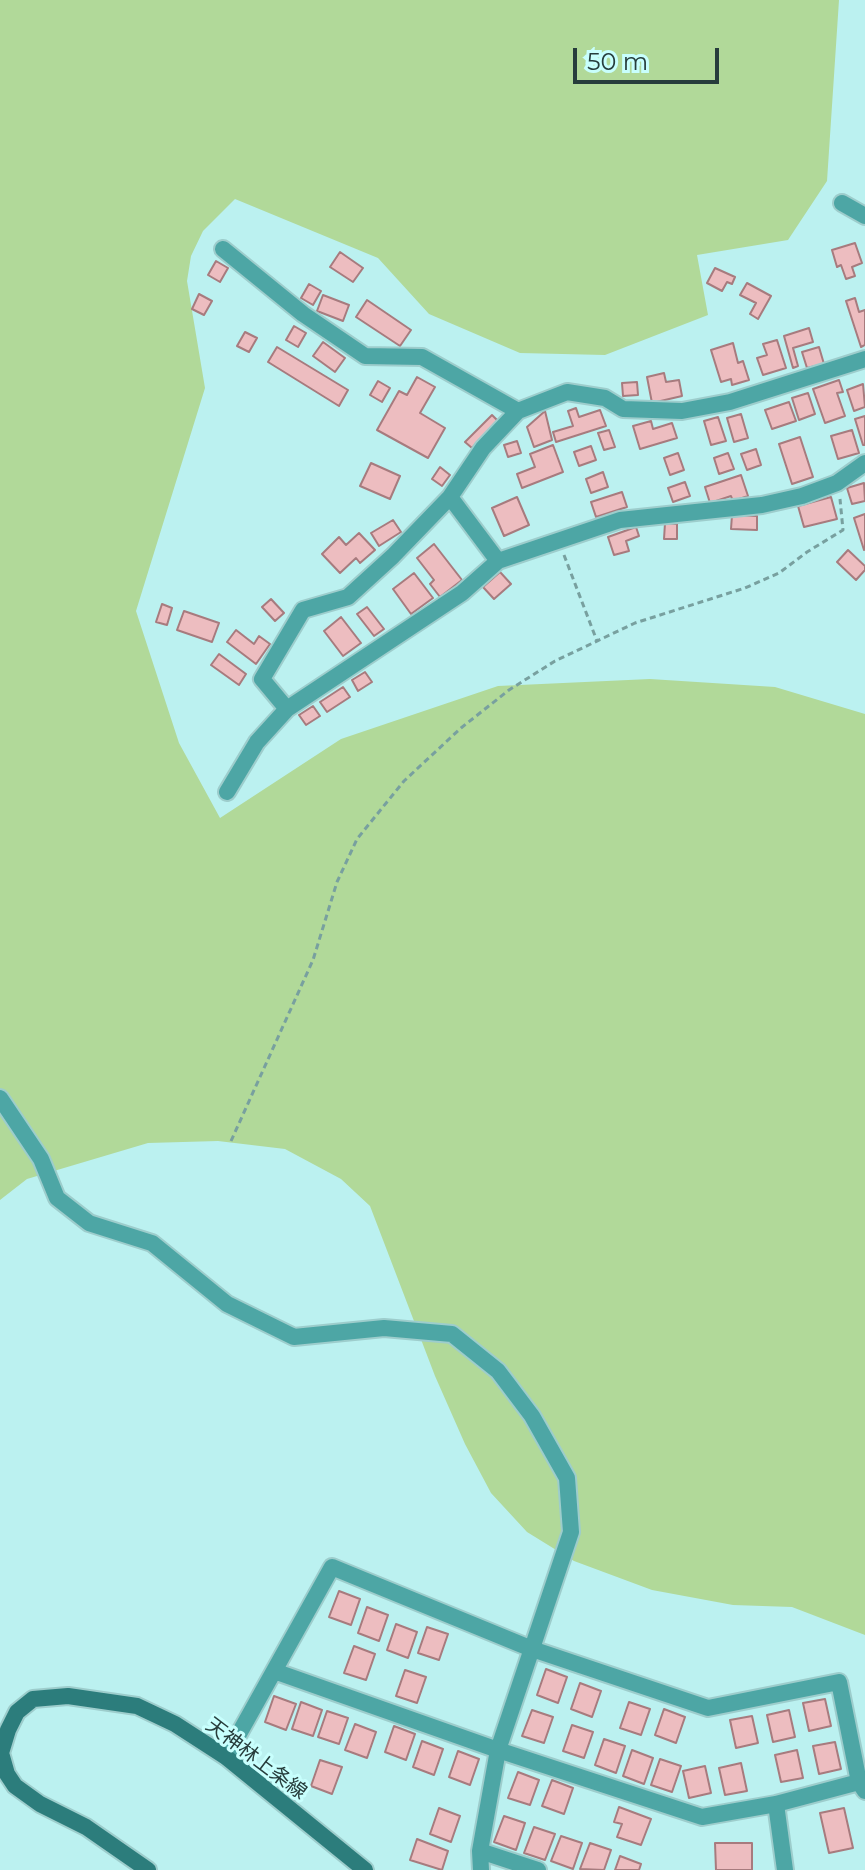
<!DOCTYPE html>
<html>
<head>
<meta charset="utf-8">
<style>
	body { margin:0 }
	#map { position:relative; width:865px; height:1870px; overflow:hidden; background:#bbf1f0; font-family:Montserrat,sans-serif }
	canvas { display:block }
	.scale { position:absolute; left:573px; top:48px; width:146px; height:36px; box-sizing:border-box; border:4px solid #273d3c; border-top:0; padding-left:10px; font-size:24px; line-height:28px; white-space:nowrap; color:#273d3c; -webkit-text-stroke:6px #c8fffd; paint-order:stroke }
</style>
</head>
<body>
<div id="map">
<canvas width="865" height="1870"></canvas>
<div class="scale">50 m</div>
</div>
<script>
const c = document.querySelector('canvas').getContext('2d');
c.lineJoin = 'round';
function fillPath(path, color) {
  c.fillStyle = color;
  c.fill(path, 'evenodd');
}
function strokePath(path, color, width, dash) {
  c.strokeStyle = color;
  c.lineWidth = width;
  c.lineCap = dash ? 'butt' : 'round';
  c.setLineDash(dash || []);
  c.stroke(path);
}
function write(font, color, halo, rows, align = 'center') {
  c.font = font + ' Montserrat,"Noto Sans JP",sans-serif';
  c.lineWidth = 6;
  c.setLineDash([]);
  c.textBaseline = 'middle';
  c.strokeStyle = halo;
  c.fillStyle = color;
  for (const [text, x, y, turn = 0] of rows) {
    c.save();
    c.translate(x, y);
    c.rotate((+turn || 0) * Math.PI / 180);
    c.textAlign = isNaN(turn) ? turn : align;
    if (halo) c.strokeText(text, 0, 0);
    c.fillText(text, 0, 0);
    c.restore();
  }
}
fillPath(new Path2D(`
	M0,0H839L827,181L788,240L697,255L708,315L605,355L520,353L429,314L378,258L235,199L203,231L191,256L187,281L205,388L136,611L179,743L220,818L341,739L498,686L650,679L775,687L865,714V1635L792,1607L733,1605L652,1590L574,1561L527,1532L491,1493L465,1444L435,1376L370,1206L341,1179L285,1149L218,1141L148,1143L27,1179L0,1200Z`), '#b1d999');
const building = new Path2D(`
	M855,243L862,263L852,267L855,276L846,279L841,265L837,267L832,250Z
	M340,252L363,268L353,282L330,267Z
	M216,261L228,268L220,282L208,275Z
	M715,268L735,277L732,284L727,282L722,291L707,283Z
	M747,283L771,296L758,319L750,314L756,303L740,295Z
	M309,284L321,291L313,305L301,298Z
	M199,294L212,301L204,315L192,309Z
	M323,295L349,305L343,321L317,311Z
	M855,298L859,312L865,310V345L861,347L846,301Z
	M367,300L411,330L400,346L356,317Z
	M294,326L306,333L298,347L286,340Z
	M809,328L813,342L793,348L798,366L793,368L784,336Z
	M245,332L257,338L249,352L237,346Z
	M777,340L786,368L763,375L757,358L767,355L763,344Z
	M323,342L345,358L335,372L313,356Z
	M733,343L738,363L743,361L749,380L732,385L731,379L721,382L711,350Z
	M277,347L348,390L339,406L268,362Z
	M819,347L824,364L807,368L802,352Z
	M664,373L666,382L679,380L682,396L652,403L647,377Z
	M417,377L435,387L420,413L445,428L428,458L377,430L399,391L407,395Z
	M839,380L843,392L837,393L845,416L825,423L813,389Z
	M378,381L390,388L382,402L370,395Z
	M637,382L638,395L623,396L622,383Z
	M863,384L865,407L854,411L847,390Z
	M808,393L815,414L799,420L792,398Z
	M789,402L796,421L772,429L765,410Z
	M576,408L579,417L600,410L606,426L556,442L553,432L573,426L568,411Z
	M545,411L552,440L534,447L527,427Z
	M741,414L748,438L734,442L727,418Z
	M492,415L498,421L472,448L465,442Z
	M865,416V445H863L855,419Z
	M718,417L726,441L711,445L704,421Z
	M651,421L653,429L672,423L677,438L640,449L633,426Z
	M609,430L615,447L604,450L598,433Z
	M852,430L859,453L838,459L831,436Z
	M800,437L813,477L792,484L779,444Z
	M517,441L521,453L508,457L504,445Z
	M553,445L563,472L522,488L517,474L535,467L530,454Z
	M591,446L596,460L579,466L574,452Z
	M756,449L761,465L747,470L741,454Z
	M678,453L684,470L670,475L664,458Z
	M728,453L734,469L719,474L714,458Z
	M371,463L400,476L390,499L360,486Z
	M440,467L450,475L442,486L432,479Z
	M603,472L608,487L591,493L586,479Z
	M741,475L748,496L733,501L731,496L710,503L705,487Z
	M685,482L690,496L673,502L668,488Z
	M864,483L865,501L852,504L847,488Z
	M622,492L627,507L596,517L591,502Z
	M517,497L529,525L504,536L492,508Z
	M831,497L837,519L804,527L798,506Z
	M865,514V549L864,550L854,518Z
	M732,515L757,516V530L731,529Z
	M393,520L401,532L379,546L371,533Z
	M665,523L677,524V539H664Z
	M636,527L639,536L626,541L629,551L614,555L608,537Z
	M359,533L375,550L360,563L356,558L340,573L322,554L339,537L346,545Z
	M434,544L462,580L440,597L430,584L434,580L417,558Z
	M848,550L865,566V570L856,580L837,562Z
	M500,572L511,584L494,599L483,587Z
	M414,573L433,598L411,614L393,589Z
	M271,599L284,613L275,621L262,607Z
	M162,604L172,608L167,625L156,622Z
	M367,607L384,629L374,636L357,614Z
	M184,611L219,623L212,642L177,630Z
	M341,617L361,643L343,656L324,631Z
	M236,630L254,644L259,636L270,644L256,664L227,642Z
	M219,654L246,674L239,685L211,665Z
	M365,672L372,682L358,691L352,680Z
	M343,687L350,697L327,712L320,702Z
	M313,706L320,716L306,725L299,715Z
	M339,1591L360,1599L351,1625L329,1617Z
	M367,1607L388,1615L379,1641L358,1633Z
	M396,1624L417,1632L408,1658L387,1650Z
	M427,1627L448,1634L439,1660L418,1653Z
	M354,1646L375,1654L366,1680L344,1673Z
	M546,1669L567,1677L558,1703L537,1695Z
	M405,1670L426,1677L417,1703L396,1696Z
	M580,1683L601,1691L592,1717L571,1709Z
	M274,1696L296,1704L286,1730L265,1722Z
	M825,1699L831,1726L809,1731L803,1703Z
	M301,1702L322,1710L313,1736L292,1729Z
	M629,1702L650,1709L641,1735L620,1728Z
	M664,1709L685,1717L676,1743L655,1735Z
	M532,1710L553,1717L544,1743L522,1736Z
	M789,1710L795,1737L773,1742L767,1715Z
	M327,1711L348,1718L339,1744L318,1737Z
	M752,1716L758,1743L736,1748L730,1720Z
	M355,1724L376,1732L367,1758L345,1750Z
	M572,1725L593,1732L584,1758L563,1751Z
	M394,1726L415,1734L406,1760L385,1752Z
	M604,1739L625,1746L616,1773L595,1765Z
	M422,1741L443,1749L434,1775L413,1767Z
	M835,1742L841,1769L819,1774L813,1746Z
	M632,1750L653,1758L644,1784L623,1776Z
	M797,1750L803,1778L781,1782L775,1755Z
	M458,1751L479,1759L470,1785L449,1777Z
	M660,1759L681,1766L672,1792L651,1785Z
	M320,1760L342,1767L332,1794L311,1786Z
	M741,1763L747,1791L725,1795L719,1768Z
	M705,1766L711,1793L689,1798L683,1771Z
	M518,1772L539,1780L530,1805L508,1798Z
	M552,1780L573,1788L564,1814L542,1806Z
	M619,1807L651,1819L641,1845L617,1837L622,1824L614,1822Z
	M439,1808L460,1816L451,1842L430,1834Z
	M844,1808L853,1848L829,1853L820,1813Z
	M504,1816L525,1823L516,1850L494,1842Z
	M534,1827L555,1834L545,1860L524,1853Z
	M561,1836L582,1843L573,1869L551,1861Z
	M417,1839L448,1851L442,1870L410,1860Z
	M590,1843L611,1850L604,1870L580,1869Z
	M715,1843H752V1870H716Z
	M620,1856L641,1864L639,1870H615Z`);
fillPath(building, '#edbdc0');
strokePath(building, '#a77b7e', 2);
const street = new Path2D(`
	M842,203L865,216
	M223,249L303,314L365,356L422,357L518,411L567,392L605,398L623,409L682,411L730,402L865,359
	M450,497L498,561
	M287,709L262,679L303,610L348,597L393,556L450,497L483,448L518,411
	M227,792L257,742L287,709L462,593L498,561L620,520L762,505L802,496L837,483L865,463
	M0,1098L41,1159L57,1198L89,1223L152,1243L227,1304L294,1337L384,1328L452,1334L498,1371L532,1416L567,1478L571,1532L498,1750L480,1851L481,1870
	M274,1671L498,1750L702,1817L776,1804L859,1782
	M226,1757L332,1567L532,1649L708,1708L839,1682L859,1782L865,1791
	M776,1804L785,1870
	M480,1851L538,1870`);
const secondary = new Path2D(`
	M148,1870L86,1827L40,1804L15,1786L7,1774L1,1753L8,1730L17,1712L33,1699L68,1696L137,1706L175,1724L226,1757L365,1870`);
strokePath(street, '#9dcdcc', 20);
strokePath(secondary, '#9dcdcc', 20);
strokePath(new Path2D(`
	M564,555L597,641
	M231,1141L313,960L337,882L357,839L404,781L461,728L509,690L555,661L635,623L745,588L779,573L807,552L843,530L840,499`), '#78a09f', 3, [6, 4]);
strokePath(street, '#4da6a5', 16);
strokePath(secondary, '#2c7d7c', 16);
write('20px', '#273d3c', '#c8fffd', [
	["天神林上条線",256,1759,37]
]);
</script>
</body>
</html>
